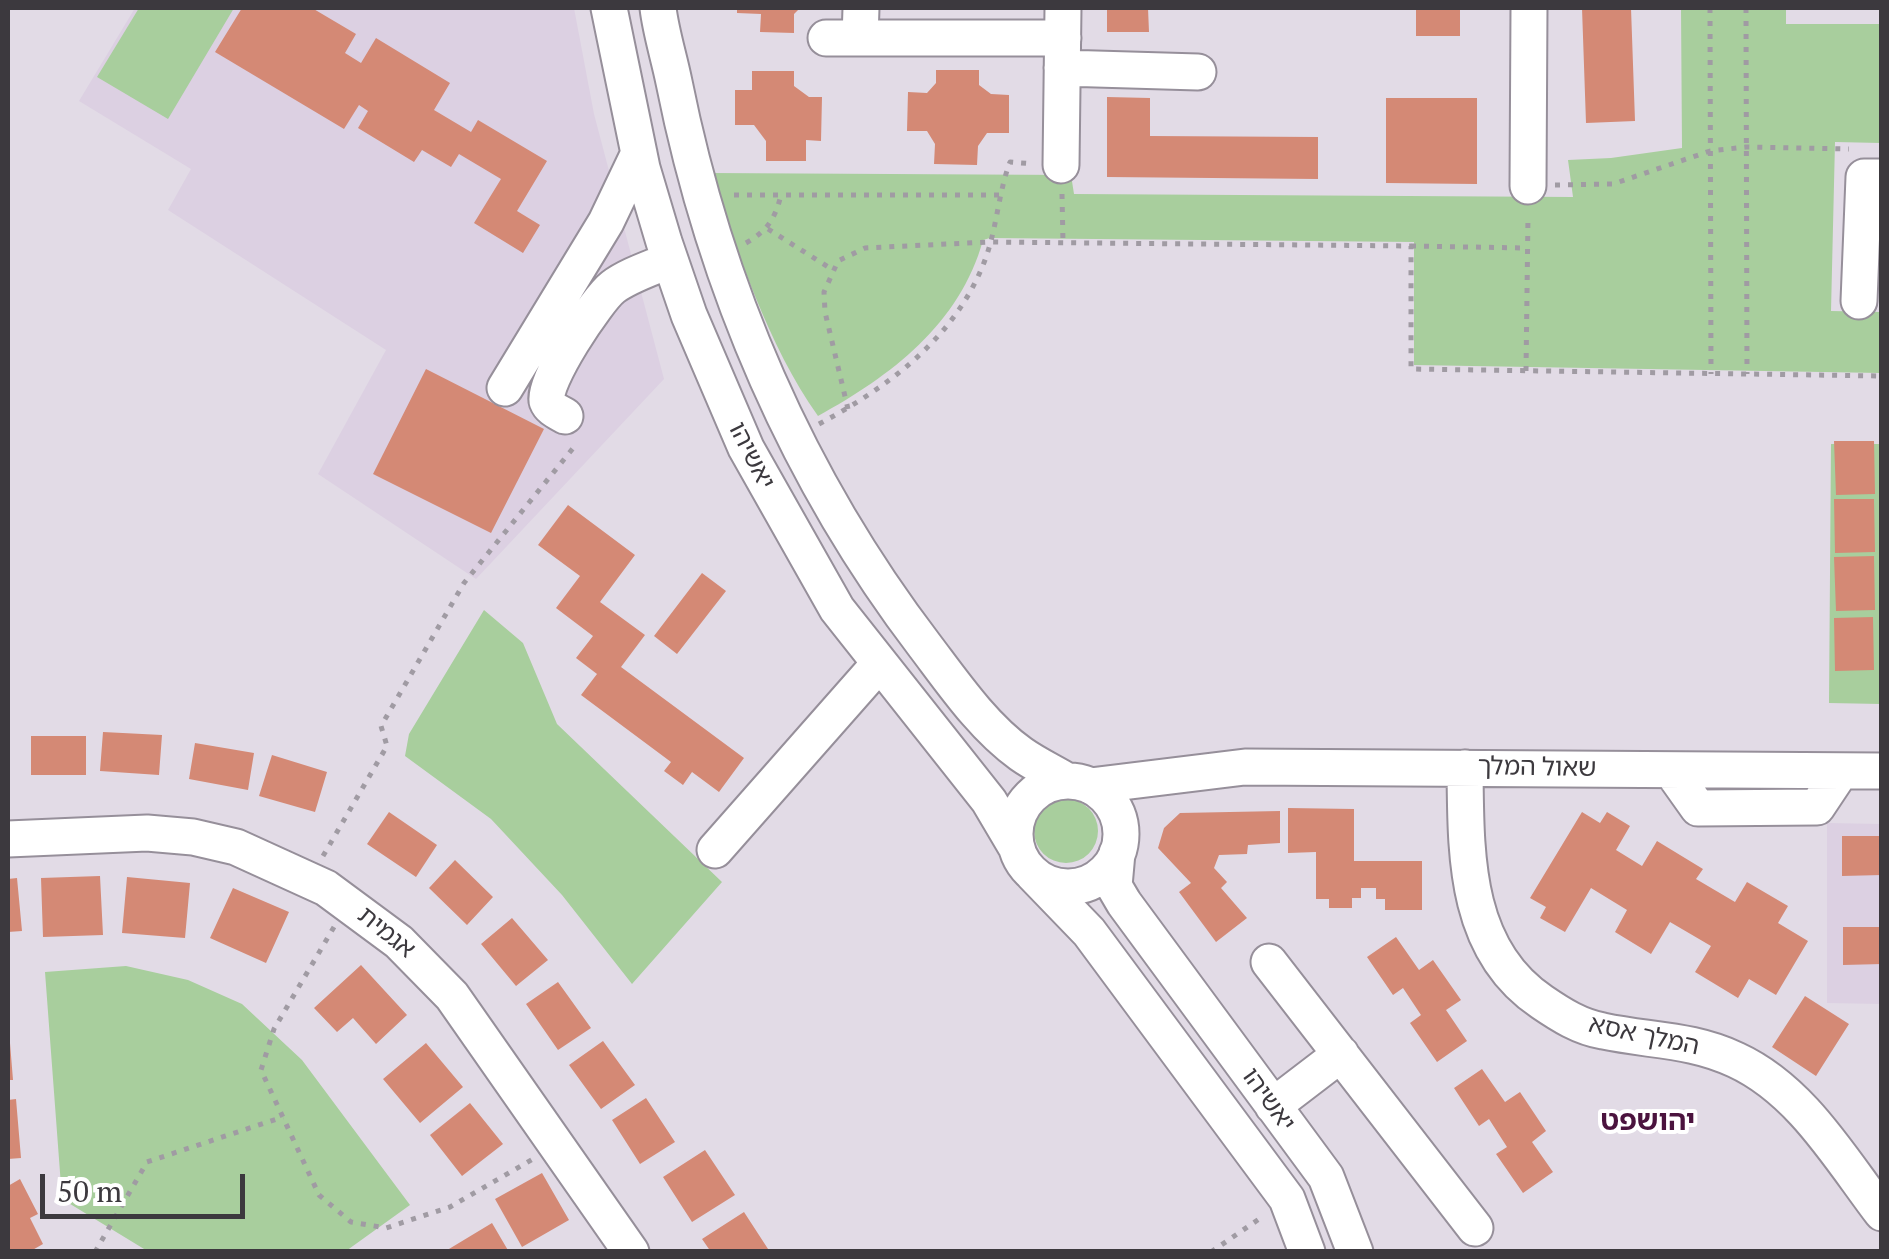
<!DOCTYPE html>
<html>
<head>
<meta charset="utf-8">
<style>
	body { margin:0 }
	#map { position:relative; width:1889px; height:1259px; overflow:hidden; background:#e2dbe6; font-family:"PT Serif",serif }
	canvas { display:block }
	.frame { position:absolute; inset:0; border:10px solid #3c393e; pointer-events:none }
	.scale { position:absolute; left:40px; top:1174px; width:205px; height:45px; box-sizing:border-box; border:5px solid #3c393e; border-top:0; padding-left:12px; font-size:30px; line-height:35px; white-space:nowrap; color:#3c393e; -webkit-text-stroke:8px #fff; paint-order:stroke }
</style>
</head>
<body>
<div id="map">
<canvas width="1889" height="1259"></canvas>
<div class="frame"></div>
<div class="scale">50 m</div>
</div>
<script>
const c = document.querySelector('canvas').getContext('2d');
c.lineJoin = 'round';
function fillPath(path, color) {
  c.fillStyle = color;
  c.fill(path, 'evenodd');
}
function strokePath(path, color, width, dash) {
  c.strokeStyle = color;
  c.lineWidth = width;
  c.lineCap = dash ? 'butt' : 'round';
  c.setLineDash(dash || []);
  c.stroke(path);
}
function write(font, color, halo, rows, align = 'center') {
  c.font = font + ' "PT Serif","Noto Sans Hebrew",serif';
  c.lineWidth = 8;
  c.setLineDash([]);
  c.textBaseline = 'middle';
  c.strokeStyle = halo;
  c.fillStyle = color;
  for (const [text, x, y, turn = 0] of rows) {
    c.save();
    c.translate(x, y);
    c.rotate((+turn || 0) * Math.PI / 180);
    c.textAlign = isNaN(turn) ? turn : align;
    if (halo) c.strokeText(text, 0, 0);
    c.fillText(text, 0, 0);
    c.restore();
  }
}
fillPath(new Path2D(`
	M135,8H574L594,114L664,379L476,579L318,474L386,350L168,210L191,169L79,101Z
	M1827,823L1881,824V1004L1827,1003Z`), '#dcd0e2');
fillPath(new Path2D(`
	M139,8H234L168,119L97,77Z
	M1681,8H1786V24H1881V143L1835,142L1831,311L1881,312V373L1414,365V242L990,238L983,240C960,324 891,376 818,416C767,344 740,255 709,173L1071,175L1074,194L1573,197L1568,160L1611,158L1682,148Z
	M1831,444H1881V704L1829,703Z
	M484,610L523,643L557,724L722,882L632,984L562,895L491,819L405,756L409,734Z
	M1034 831a32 32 0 1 1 64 0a32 32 0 1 1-64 0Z
	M126,966L188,980L242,1004L302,1060L410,1205L346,1251L149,1252L62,1199L45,972Z`), '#a8ce9d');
fillPath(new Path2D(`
	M242,8H312L356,34L345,53L361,63L376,38L450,83L434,110L471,132L478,120L547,161L517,211L540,225L523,253L474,223L501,179L459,154L451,167L422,150L414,162L358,128L368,111L359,105L344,129L215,52Z
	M737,8H800L794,14V33L760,32L761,14L737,13Z
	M1107,8H1148L1149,32H1107Z
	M1416,8H1460V36H1416Z
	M1582,8H1631L1635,121L1586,123Z
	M936,70H979V85L991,94L1009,95V133H987L978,146L977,165L934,164L935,144L927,131H907L908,92L927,93L936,83Z
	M752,71H794V86L809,97H822L821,141L806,140V161H766V141L754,125H735V90H752Z
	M1107,97L1150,98V136L1318,137V179L1107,177Z
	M1386,98H1477V184L1386,183Z
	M1875,219L1882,220V263H1874Z
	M426,369L544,429L491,533L373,474Z
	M1834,441H1874L1875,494L1836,495Z
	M1834,499H1874L1875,552L1835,553Z
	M568,505L635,555L600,602L645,635L621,667L744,758L719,792L692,772L683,785L664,771L671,762L581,695L597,674L576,658L593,636L556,608L580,576L538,545Z
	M1874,556L1875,610L1836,611L1834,557Z
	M702,573L726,591L677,654L654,636Z
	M1873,617L1874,670L1835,671L1834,618Z
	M103,732L162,735L159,775L100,771Z
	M31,736H86V775H31Z
	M195,743L254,753L248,790L189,779Z
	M272,755L327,772L315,812L259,796Z
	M1288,808L1354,809V861H1422V910H1385V899H1376V888H1361V898H1352V908H1329V899H1316V852L1288,853Z
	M1280,811V843L1248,845L1247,854L1219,855L1214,868L1227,882L1221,888L1247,918L1216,942L1179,892L1191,883L1158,848L1164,828L1180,813Z
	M389,812L437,845L416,877L367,844Z
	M1582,812L1600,823L1607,812L1630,826L1616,850L1642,866L1657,841L1703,869L1696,879L1735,902L1747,882L1788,906L1778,923L1808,941L1776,995L1749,979L1738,998L1695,972L1711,946L1670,922L1651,954L1615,932L1627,910L1591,888L1565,932L1540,918L1546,907L1530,898Z
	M1842,836H1882V875L1842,876Z
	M455,860L493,897L467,925L429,888Z
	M100,876L103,935L43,937L41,878Z
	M127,877L190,883L185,938L122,933Z
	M17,878L22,931L8,932V879Z
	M233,888L289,912L266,963L210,938Z
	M512,918L548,960L516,986L481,944Z
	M1843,927H1882V964L1843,965Z
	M1396,937L1419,970L1433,960L1461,1000L1446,1010L1467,1041L1437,1062L1410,1023L1421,1015L1403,988L1393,995L1367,957Z
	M361,965L407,1015L376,1044L353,1018L337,1032L314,1008Z
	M558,982L591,1028L558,1050L526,1004Z
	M1805,996L1849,1024L1816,1076L1772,1047Z
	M603,1041L635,1085L601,1109L569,1065Z
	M8,1043H10L13,1080H8Z
	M426,1043L463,1087L420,1123L383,1079Z
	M1482,1069L1505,1102L1520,1092L1546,1131L1532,1142L1553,1172L1523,1193L1496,1154L1507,1147L1489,1119L1479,1126L1454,1088Z
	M646,1098L675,1142L640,1164L612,1120Z
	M16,1099L21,1158L8,1159V1100Z
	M470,1103L503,1144L462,1176L430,1135Z
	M705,1150L735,1195L692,1222L663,1177Z
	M542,1173L569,1220L522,1247L495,1199Z
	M20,1179L38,1214L30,1218L43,1244L29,1252H8V1186Z
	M744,1212L770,1252H711L702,1239Z
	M492,1223L509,1252H444Z`), '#d48975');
const minor = new Path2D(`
	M609,8L642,168L664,242L689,315L746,448L837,609L989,801L1015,845
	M658,8C661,33 669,57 674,82C715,287 798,480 925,646C953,683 983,727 1021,754C1035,764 1052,772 1067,781
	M826,38H1063
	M860,38L861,8
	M1062,68L1198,72
	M1061,165L1063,8
	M1528,186L1529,8
	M1859,301L1864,177H1882
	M505,388L606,222L639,153
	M565,416C558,412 550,409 547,401C541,384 597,299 613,287C629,275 652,268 670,260
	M1465,768C1466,852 1463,949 1542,1002C1561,1015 1580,1027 1603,1031C1650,1041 1692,1039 1736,1060C1801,1090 1840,1158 1882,1213
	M1671,770L1698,808L1817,807L1841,771
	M1015 834a53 53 0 1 1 106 0a53 53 0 1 1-106 0Z
	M1090,786L1245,767L1882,771
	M8,839L147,833L193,837L236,847L326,888L399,942L452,996L631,1252
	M715,850L879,664
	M1117,853L1114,886L1124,903L1326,1177L1355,1252
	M1033,874L1089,932L1287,1199L1307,1252
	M1269,962L1475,1228
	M1273,1106L1341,1054`);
strokePath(minor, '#968f9a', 39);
strokePath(new Path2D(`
	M1710,8L1711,374
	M1746,8L1747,374
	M1555,185L1613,184L1710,151L1746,147L1849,149
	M1062,194L1063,243
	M734,195H1001
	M768,229L833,270
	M746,243C767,231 775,219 781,195
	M1411,246L1527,248
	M1526,371L1528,215
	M848,409L825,312L824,292L838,261L865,248L990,242L1411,246V369L1882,376
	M819,424C890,386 956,337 985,260C997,228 998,194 1010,162L1034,164
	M323,856L387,746L381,726L464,583L574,447
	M334,927L274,1029L261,1070L319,1195L351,1222L386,1228L450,1207L533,1159
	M95,1252L147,1162L283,1117
	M1211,1252L1262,1217`), '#a09ba3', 5, [5, 8]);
strokePath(minor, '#fff', 35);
write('25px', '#3c393e', '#fff', [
	["יאשיהו",751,456,63],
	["שאול המלך",1537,768,1],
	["אגמית",386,933,39],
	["המלך אסא",1644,1036,12],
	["יאשיהו",1268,1100,54]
]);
write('bold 28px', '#4b133e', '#fff', [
	["יהושפט",1648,1122]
]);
</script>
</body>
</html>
